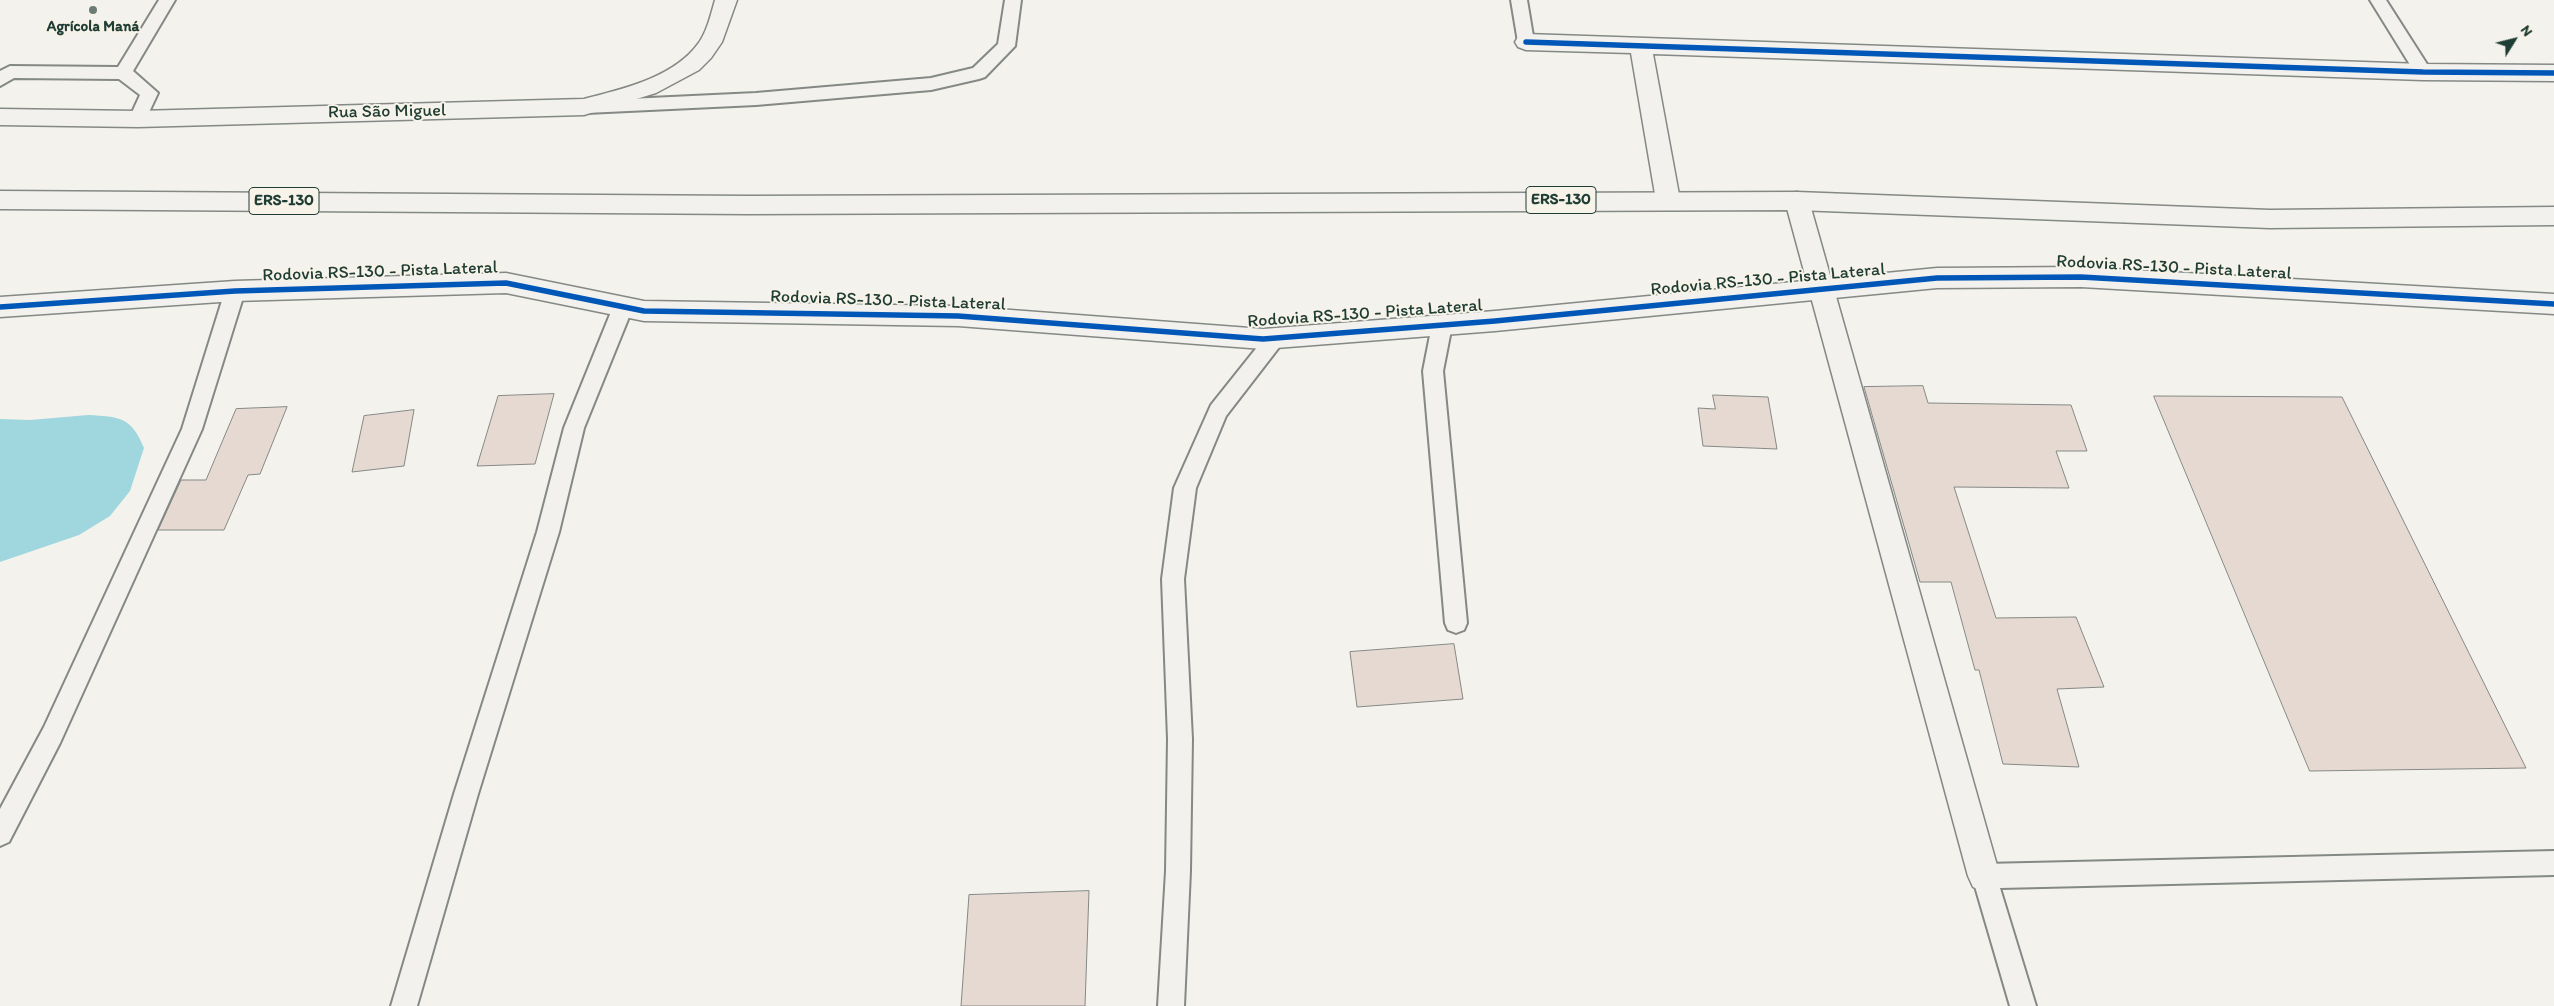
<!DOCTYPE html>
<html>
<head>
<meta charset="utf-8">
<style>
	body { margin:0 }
	#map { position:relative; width:2554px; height:1006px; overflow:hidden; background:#f4f2ec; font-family:Itim,sans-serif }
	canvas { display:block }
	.north { position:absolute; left:2489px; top:15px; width:50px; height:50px; -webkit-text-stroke:4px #f7f3e8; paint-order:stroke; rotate:54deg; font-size:14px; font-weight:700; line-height:20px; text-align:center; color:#1f3d34 }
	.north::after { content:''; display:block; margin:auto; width:18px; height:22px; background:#1f3d34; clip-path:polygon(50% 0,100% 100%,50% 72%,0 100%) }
</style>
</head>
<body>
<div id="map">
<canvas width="2554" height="1006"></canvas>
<div class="north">N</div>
</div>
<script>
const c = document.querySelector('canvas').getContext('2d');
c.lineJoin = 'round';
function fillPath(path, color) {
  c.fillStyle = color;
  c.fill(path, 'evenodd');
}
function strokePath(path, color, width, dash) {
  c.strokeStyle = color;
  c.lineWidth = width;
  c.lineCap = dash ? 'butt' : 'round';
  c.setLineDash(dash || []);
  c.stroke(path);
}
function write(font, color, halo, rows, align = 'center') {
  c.font = font + ' Itim,sans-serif';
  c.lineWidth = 4;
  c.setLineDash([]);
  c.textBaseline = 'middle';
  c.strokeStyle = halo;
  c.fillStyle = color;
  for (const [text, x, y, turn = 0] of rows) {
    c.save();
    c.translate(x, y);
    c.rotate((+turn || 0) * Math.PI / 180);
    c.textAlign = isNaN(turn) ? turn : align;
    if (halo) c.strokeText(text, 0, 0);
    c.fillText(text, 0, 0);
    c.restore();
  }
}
fillPath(new Path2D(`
	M88,415C119,417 131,416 144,448L130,491L110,516L79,535L0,562V419L30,420Z`), '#a0d7de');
const building = new Path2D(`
	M1923,386L1928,403L2071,405L2087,451H2056L2069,488L1954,487L1996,618L2076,617L2104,687L2057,689L2079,767L2003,764L1979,670H1975L1951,582H1920L1864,387Z
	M554,394L535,464L477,466L498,396Z
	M1713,395L1768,397L1777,449L1703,446L1698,408L1715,409Z
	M2154,396L2342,397L2526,768L2310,771Z
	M287,407L260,474L248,475L224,530H158L181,480H206L236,409Z
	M414,410L404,466L352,472L364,416Z
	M1454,644L1463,699L1357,707L1350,652Z
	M1089,891L1085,1006H961L969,895Z`);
fillPath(building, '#e5d9d2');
strokePath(building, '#848985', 1);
const service = new Path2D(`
	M159,0H175L133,71L158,93L144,123L138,125L132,123L129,119L140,95L119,79L14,78L0,86V71L10,66L118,67Z
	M1005,0H1021L1015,46L985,77L979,79L931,90L756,105L586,113L580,111L577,107L580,103L586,101L756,93L931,78L973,68L998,44Z
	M1511,0H1527L1534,42L1532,46H1520L1518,42Z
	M2370,0H2386L2432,72L2429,76H2417Z
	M235,283L242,286L245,291L202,429L60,743L9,842L0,846V809L44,727L182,429L225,291L228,286Z
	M623,299L630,302L633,307L584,428L559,532L478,794L417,1006H391L454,794L537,532L564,428L613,307L616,302Z
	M1442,317L1449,320L1452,325L1443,371L1467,623L1464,630L1456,633L1448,630L1445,623L1423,371L1432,325L1435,320Z
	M1277,329L1284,331L1287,337L1226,416L1196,488L1184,579L1192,739L1190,871L1184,1006H1158L1166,871L1168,739L1162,579L1174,488L1211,405L1270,331Z
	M2554,851V875L2000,888L2036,1006H2010L1972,876L1975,867L1984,864Z`);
const minor = new Path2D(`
	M715,0H737L722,42L711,58L699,70L656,93L584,115L138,127L0,125V109L138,111L584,99C622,89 673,78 698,44C707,32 711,14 715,0Z
	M1526,34L2423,64L2554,65V81L2423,80L1653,54L1680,200L1676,206L1668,209L1660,206L1656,200L1631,53L1526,50L1518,47L1515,42L1518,37Z
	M1797,192L1805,195L1809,201L2000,876L1995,887L1984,892L1973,887L1968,876L1785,201L1789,195Z`);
const tertiary = new Path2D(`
	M2081,267L2554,294V314L2081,287L1937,288L1495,331L1263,349L958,326L644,321L506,293L235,301L0,317V297L235,281L506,273L644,301L958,306L1263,329L1495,311L1937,268Z`);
const primary = new Path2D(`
	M0,191L749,196L1797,192L2270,210L2554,207V225L2270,228L1797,210L749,214L0,209Z`);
strokePath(service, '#848985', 4);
strokePath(minor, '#848985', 3);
strokePath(tertiary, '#848985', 3);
strokePath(primary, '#848985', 3);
fillPath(service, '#f2f1ed');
fillPath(minor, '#f2f1ed');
fillPath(tertiary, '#f2f1ed');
fillPath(primary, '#f2f1ed');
strokePath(new Path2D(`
	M1526,42L2423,72L2554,73
	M0,307L235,291L506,283L644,311L958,316L1263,339L1495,321L1937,278L2081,277L2554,304`), '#0057b8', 5.5);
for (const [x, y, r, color] of [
	[93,10,5,"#6a7c74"]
]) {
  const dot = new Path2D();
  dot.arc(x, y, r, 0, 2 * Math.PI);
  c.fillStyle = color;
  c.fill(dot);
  strokePath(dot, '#f7f3e8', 2);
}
write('bold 15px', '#1f3d34', '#f7f3e8', [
	["Agrícola Maná",93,27]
]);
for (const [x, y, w] of [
	[1561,200,70],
	[284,201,70]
]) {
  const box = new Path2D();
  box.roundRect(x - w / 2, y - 13.5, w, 27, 4);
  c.fillStyle = '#f7f3e8';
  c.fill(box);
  strokePath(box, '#1f3d34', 1);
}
write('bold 16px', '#1f3d34', null, [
	["ERS-130",1561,200],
	["ERS-130",284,201]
]);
write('18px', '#1f3d34', '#f7f3e8', [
	["Rua São Miguel",387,112,-1],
	["Rodovia RS-130 - Pista Lateral",2174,268,3],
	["Rodovia RS-130 - Pista Lateral",380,272,-2],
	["Rodovia RS-130 - Pista Lateral",1768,280,-5],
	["Rodovia RS-130 - Pista Lateral",888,301,2],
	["Rodovia RS-130 - Pista Lateral",1365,314,-4]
]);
</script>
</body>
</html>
